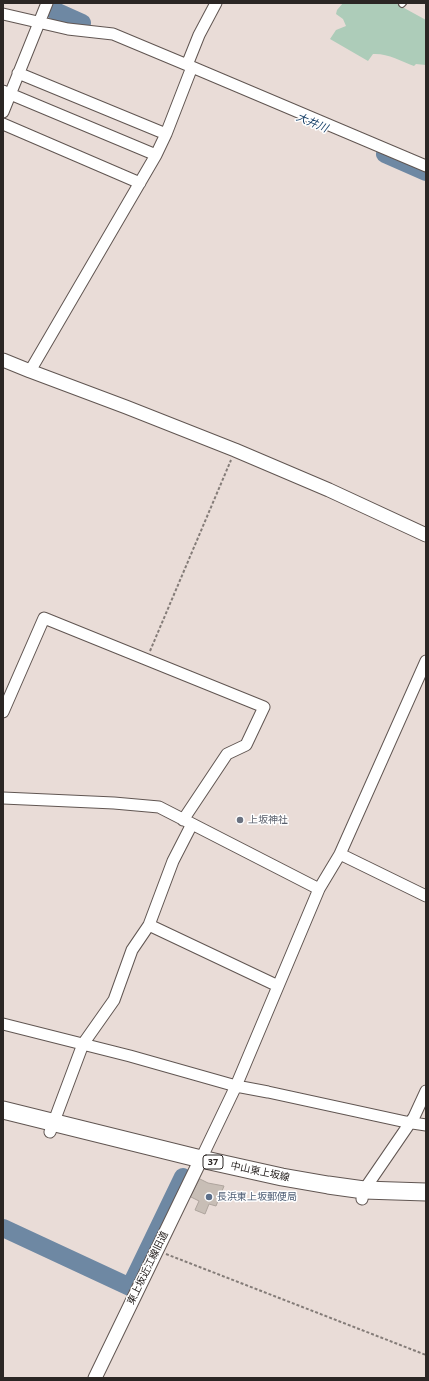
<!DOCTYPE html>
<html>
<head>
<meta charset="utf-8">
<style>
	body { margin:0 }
	#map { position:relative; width:429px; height:1381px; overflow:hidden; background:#e9dcd7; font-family:"Noto Sans",sans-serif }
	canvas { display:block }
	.frame { position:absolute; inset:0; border:4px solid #2b2624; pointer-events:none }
</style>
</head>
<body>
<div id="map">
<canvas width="429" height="1381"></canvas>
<div class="frame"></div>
</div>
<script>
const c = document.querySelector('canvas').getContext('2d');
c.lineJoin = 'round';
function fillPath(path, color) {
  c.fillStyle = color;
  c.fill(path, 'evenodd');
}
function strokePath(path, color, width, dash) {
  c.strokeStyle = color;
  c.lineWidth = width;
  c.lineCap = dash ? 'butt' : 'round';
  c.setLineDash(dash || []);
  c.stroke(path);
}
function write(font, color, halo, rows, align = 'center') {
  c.font = font + ' "Noto Sans","Noto Sans JP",sans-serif';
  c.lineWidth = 3;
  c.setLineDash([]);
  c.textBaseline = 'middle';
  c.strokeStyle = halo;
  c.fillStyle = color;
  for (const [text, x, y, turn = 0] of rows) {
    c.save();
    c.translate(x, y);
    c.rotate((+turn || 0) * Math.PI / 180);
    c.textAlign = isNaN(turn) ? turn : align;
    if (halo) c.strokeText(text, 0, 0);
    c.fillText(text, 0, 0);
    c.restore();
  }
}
fillPath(new Path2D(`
	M343,3H395L426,20V65L416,64L414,66C401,61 387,53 373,54L368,61L330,39L336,30L346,26L343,19L336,14L337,10Z`), '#adccb9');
strokePath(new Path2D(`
	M53,10L82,23
	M385,154L426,172
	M3,1228L130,1287L183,1177`), '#6e88a3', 18);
const building = new Path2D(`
	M200,1179L208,1183L224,1186L216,1206L209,1204L205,1214L195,1210L199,1201L191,1197Z`);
fillPath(building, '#c8beb6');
strokePath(building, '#aea49d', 1);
const service = new Path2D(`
	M402,4L403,3`);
const minor = new Path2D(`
	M3,14L68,29L113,34L192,67
	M187,65L199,35L216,3
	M18,73L166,134
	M3,91L156,155
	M3,112L47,3
	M3,124L140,183
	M30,371L156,155L166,134L192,67L426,166
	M3,712L44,618L264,707L246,745L227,754L183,820
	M3,798L114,803L159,807L319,889
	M192,824L173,861L149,925L278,986
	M340,854L426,896
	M3,1024L130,1056L236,1086L268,1092L406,1122L426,1125
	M50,1132L83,1044L114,1000L132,950L149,925
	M201,1159L236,1086L319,889L340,854L426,661
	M362,1199L364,1190L414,1117L426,1091`);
const tertiary = new Path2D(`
	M3,360L30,371L126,407L235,450L329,490L426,535
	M95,1378L201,1159`);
const primary = new Path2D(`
	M3,1110L201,1159L282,1177L328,1185L364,1190L426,1192`);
strokePath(service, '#615652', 8);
strokePath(minor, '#615652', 13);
strokePath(tertiary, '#615652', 15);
strokePath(primary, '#615652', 19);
strokePath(new Path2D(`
	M150,651L231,460
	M166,1254L426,1355`), '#847c78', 2, [3, 2]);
strokePath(service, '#fff', 5.5);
strokePath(minor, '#fff', 11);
strokePath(tertiary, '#fff', 13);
strokePath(primary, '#fff', 17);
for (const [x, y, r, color] of [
	[240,820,4,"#6b7280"],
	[209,1197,4,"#5c6f8a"]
]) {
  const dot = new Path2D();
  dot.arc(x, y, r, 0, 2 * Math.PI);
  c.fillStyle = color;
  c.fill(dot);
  strokePath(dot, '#fff', 1.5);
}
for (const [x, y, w] of [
	[213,1162,20]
]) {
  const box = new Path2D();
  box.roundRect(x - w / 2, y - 7, w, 14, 3);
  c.fillStyle = '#fff';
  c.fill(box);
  strokePath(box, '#2b2624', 1);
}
write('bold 9px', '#2b2624', null, [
	["37",213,1162]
]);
write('10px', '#5b616d', '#fff', [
	["上坂神社",248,820]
], 'left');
write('10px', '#2b2624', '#fff', [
	["中山東上坂線",260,1172,12],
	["東上坂近江線旧道",148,1268,-64]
]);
write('10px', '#4e5e75', '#fff', [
	["長浜東上坂郵便局",217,1197]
], 'left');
write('italic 11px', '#1b436b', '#fff', [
	["大井川",312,123,23]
]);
</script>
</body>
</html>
